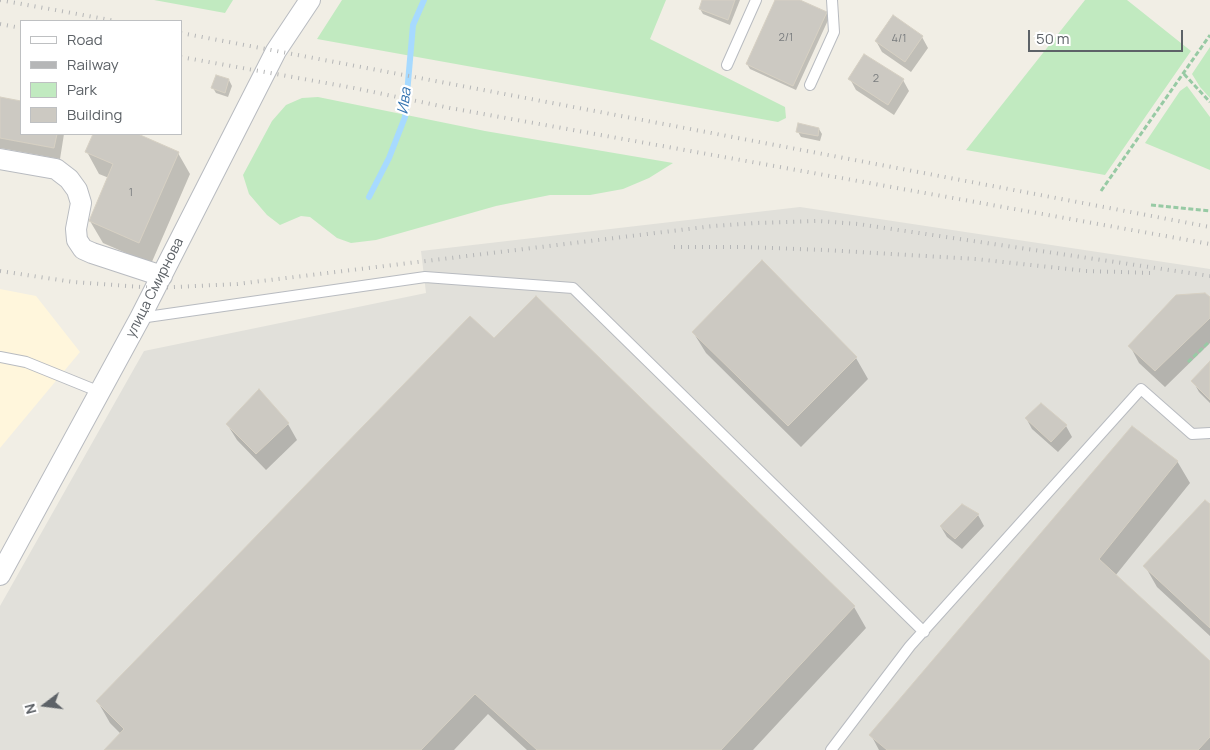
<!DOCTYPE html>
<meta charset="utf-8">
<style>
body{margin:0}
#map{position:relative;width:1210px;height:750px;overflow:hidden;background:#f1eee5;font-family:Manrope,sans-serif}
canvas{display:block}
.legend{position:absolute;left:20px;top:20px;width:162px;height:115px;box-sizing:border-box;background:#fff;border:1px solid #bec0c2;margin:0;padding:6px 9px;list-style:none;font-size:15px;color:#5d6267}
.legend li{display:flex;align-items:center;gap:10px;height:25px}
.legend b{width:25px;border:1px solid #bec0c2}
.north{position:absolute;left:20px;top:680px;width:50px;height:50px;-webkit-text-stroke:4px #fff;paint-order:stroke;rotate:255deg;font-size:14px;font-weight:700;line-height:20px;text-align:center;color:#5d6267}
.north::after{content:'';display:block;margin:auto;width:18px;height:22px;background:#5d6267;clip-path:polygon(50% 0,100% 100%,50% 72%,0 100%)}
.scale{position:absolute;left:1028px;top:30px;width:155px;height:22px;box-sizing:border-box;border:2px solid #5d6267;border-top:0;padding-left:6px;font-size:15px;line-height:18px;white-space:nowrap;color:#5d6267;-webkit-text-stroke:4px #fff;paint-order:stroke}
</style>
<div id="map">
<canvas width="1210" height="750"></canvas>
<ul class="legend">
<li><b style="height:6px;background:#fff"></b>Road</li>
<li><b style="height:6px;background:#b5b6b7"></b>Railway</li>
<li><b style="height:14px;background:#c1eac0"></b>Park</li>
<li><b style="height:14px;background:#ccc9c2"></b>Building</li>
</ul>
<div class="north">N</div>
<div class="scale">50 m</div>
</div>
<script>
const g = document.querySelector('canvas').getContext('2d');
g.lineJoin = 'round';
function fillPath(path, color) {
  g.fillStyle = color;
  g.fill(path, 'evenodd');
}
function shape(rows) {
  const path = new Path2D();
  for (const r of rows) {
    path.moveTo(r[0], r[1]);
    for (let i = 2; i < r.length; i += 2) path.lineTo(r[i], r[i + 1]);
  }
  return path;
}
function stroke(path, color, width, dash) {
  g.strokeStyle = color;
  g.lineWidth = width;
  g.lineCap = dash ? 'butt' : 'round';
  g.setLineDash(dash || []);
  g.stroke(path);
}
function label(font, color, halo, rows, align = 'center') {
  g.font = font + ' Manrope,sans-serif';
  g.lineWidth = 4.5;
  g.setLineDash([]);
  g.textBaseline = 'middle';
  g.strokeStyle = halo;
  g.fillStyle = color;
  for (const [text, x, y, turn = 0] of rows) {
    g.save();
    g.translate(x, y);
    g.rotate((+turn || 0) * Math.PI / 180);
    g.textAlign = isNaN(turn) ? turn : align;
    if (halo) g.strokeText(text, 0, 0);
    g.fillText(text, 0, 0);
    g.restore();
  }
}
fillPath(shape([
 [0,289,36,296,80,352,0,448]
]), '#fff6dc');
fillPath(shape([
 [800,207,1210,269,1210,750,0,750,0,606,144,351,426,293,421,251]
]), '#e1e0da');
fillPath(shape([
 [154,0,233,0,225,13],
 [342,0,666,0,650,39,785,107,786,118,778,122,317,39],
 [1085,0,1127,0,1191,51,1105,175,966,150],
 [1210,47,1210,98,1200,87,1192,74],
 [1187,86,1210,117,1210,170,1145,143,1180,91],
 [318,97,485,131,673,163,649,178,623,189,590,195,550,195,496,206,376,240,351,243,337,238,310,217,301,216,280,225,267,215,249,194,243,175,272,121,286,105,302,98]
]), '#c1eac0');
fillPath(shape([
 [704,0,740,0,730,25,703,14,700,9],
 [777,0,797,0,826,13,829,18,796,90,750,69,747,64],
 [922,37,928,48,911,72,882,52,876,41],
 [850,79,903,80,909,91,894,115,856,90],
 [229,80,232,86,228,97,216,93,213,88],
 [0,99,21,102,21,134,64,134,60,159,0,148],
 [819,129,822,134,820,141,801,137,798,132],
 [94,134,135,134,178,153,190,174,151,264,103,243,90,221,109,178,99,174,87,152],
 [1210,298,1210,343,1165,387,1139,363,1130,346],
 [693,332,856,358,868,379,801,447,706,353],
 [494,339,854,607,866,628,753,750,527,750,488,714,454,750,106,750,121,734,110,723,98,702],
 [1210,363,1210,403,1199,392,1193,381],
 [1026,418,1066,426,1072,437,1058,452,1032,429],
 [227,424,288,424,297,440,266,470,237,440],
 [1177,461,1190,483,1115,576,1210,663,1210,750,879,750,871,735],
 [1210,505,1210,636,1157,587,1145,566],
 [978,515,984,526,962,549,947,537,941,527]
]), '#0003');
stroke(shape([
 [369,197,389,158,405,117,413,25,424,0]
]), '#a7daff', 6);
const building = shape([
 [702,0,735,0,728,20,699,9,702,0],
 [775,0,800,0,827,12,793,86,746,64,775,0],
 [893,15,923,36,905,62,875,41,893,15],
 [864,54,904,79,888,105,848,79,864,54],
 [216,75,229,79,225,93,211,88,216,75],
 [0,97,21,101,21,134,57,134,54,148,0,138,0,97],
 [798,123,819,128,818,136,796,132,798,123],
 [93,134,138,134,179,152,139,243,89,221,113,164,85,152,93,134],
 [762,260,857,357,788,426,692,332,762,260],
 [1205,293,1210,297,1210,318,1155,371,1128,346,1176,295,1205,293],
 [536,296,855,606,721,750,537,750,475,694,421,750,104,750,124,729,96,701,470,316,494,338,536,296],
 [1210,361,1210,400,1191,381,1210,361],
 [259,389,289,423,256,454,226,424,259,389],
 [1041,403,1067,425,1051,442,1025,418,1041,403],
 [1132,426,1178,461,1099,559,1210,661,1210,737,1198,750,887,750,869,735,1132,426],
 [1205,500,1210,504,1210,628,1143,566,1205,500],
 [962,504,979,514,955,539,940,526,962,504]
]);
fillPath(building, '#ccc9c2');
stroke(building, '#d6d0c3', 1);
const lane = shape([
 [727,65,756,0],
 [810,85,834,32,832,0],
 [140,318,425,277,573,288,924,632],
 [0,357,26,362,100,392],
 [831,750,910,646,1141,389,1192,434,1210,433]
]);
const street = shape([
 [0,159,56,169,69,179,77,190,81,203,76,229,77,240,83,249,92,253,162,276],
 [0,575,140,318,276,51,310,0]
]);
stroke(lane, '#b8bbc0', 12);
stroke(street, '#b8bbc0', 22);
stroke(shape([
 [1184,74,1210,102],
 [1101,191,1210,35],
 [1151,205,1210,211],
 [1188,362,1210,341]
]), '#97caa4', 3, [5, 2.5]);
stroke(lane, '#fff', 10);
stroke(street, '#fff', 20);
stroke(shape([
 [0,0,116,21],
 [0,24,21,28],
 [181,33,1210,227],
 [181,57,354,88,450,108,1210,244],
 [674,247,742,247,825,250,976,259,1086,271,1153,273],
 [0,271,73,282,155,288,237,284,713,226,755,223,818,221,858,224,1210,276]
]), '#b5b6b7', 4, [1, 6]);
label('11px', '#797c7e', null, [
 ["2/1",786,38],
 ["4/1",899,39],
 ["2",876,79],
 ["1",131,193]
]);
label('14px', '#5d6267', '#fff', [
 ["улица Смирнова",155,288,-63]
]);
label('italic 15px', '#3675b2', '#fff', [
 ["Ива",405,101,-82]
]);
</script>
